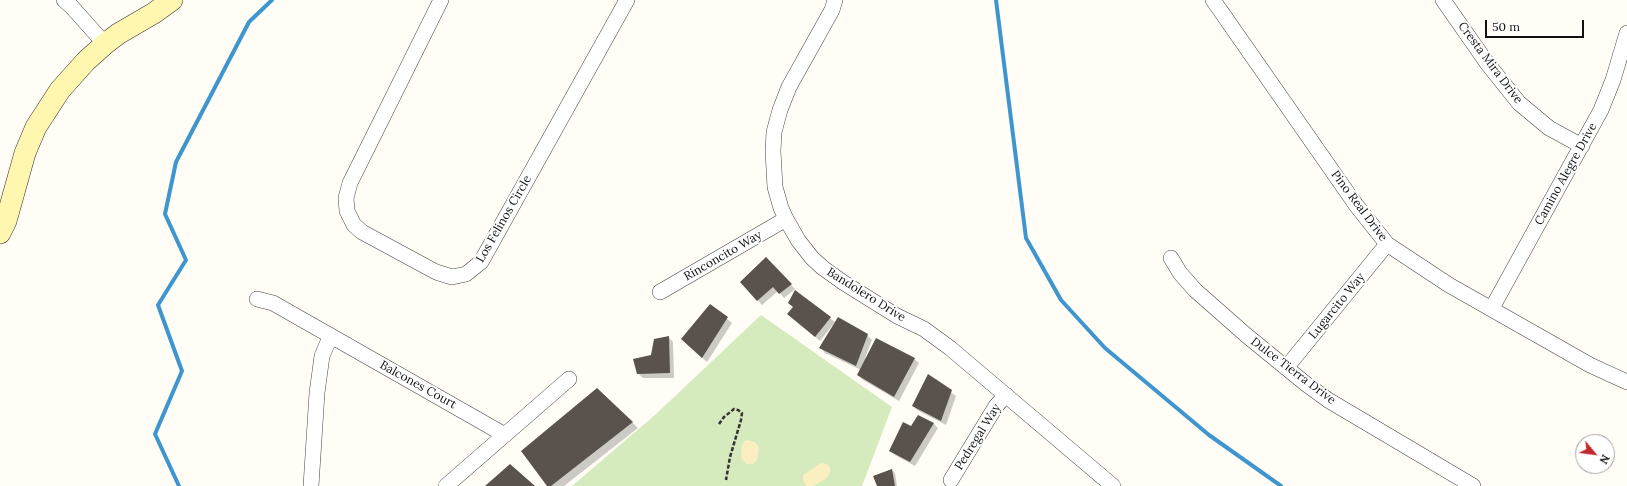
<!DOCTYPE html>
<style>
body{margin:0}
#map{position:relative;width:1627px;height:486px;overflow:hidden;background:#fffdf5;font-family:Lora,serif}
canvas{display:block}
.north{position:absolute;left:1575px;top:434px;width:40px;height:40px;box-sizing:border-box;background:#fff;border:1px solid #a0a0a0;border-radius:50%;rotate:119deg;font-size:11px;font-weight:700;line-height:16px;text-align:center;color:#111}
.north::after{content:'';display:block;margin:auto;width:14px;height:18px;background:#c4262e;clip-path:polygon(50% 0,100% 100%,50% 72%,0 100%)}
.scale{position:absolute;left:1485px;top:20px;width:99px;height:18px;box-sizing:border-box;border:2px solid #111;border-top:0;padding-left:5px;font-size:12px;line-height:14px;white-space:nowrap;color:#111;-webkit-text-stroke:3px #fff;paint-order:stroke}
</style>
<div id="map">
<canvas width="1627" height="486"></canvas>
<div class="north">N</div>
<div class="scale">50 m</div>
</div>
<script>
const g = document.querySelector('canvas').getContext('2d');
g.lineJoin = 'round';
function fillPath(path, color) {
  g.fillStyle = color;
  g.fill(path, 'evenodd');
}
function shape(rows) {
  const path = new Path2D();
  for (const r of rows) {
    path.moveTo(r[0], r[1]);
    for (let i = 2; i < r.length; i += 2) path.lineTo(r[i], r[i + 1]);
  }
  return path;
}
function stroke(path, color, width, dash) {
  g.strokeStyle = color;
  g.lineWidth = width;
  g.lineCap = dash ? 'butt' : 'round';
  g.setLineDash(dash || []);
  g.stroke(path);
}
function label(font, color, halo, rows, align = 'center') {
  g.font = font + ' Lora,serif';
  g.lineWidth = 4;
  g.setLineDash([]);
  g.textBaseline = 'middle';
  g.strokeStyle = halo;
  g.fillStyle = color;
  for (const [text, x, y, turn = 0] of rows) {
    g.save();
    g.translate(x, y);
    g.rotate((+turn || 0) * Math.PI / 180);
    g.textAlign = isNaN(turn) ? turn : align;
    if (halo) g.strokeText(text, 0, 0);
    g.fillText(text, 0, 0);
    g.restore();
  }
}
fillPath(shape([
 [761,315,892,407,862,486,572,486,655,415]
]), '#d5ebbd');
fillPath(shape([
 [747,440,755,442,759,447,757,460,753,464,746,464,741,458,742,446,744,441],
 [821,463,827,464,830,467,830,472,828,476,824,480,813,486,806,486,803,480,803,475]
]), '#fbeec1');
fillPath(shape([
 [766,259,795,289,784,298,778,291,762,305,741,282],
 [710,305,732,323,707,362,686,343],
 [793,318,830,318,835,322,820,341],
 [867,335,872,340,865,358,914,359,919,363,899,401,863,380,858,375,861,370,825,353,821,348],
 [668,337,673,342,674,378,643,378,638,373],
 [928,375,956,396,946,425,917,410,913,406],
 [632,422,638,428,564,486,548,486],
 [933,423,938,428,915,466,895,455,890,450,912,428],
 [892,470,895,473,897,486,878,486]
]), '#0003');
stroke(shape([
 [996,0,1026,238,1061,300,1105,348,1209,435,1281,486],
 [179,486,155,434,182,371,158,305,186,260,165,214,176,162,249,22,272,0]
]), '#3f96cf', 4);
fillPath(shape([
 [766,257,792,284,779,294,773,287,757,301,740,282],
 [795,290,831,317,815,337,787,314,793,307,788,303],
 [710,304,728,317,702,358,681,339],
 [838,317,868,334,856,366,819,348],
 [669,336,670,373,637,374,633,359,651,355,654,339],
 [876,338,915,358,894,397,857,375],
 [928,374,952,390,941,421,912,406],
 [597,388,633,422,551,486,547,486,521,451],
 [918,415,934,423,910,462,889,451,903,422,911,426],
 [510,464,535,486,485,486],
 [892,469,895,486,877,486,873,476]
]), '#5a524d');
const street = shape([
 [64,0,71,6,105,44],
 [441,0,350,183,346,198,347,211,354,225,362,232,436,272,452,277,466,274,481,262,627,0],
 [835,0,832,10,789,87,780,110,774,132,773,151,775,187,781,208,786,219,798,240,812,258,823,268,844,283,897,316,924,329,950,348,1113,486],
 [1213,0,1356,205,1387,244,1449,285,1590,365,1627,382],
 [1443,0,1487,63,1519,103,1549,128,1582,146],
 [1171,258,1180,273,1195,290,1246,335,1306,384,1328,400,1382,432,1473,486],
 [660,292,786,219],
 [257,299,273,303,505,435],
 [1492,308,1601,110,1613,80,1627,33],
 [1286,368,1387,244],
 [951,480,996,406,1006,395],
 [311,486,317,393,322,356,330,337],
 [446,486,569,379]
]);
const secondary = shape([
 [0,233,6,221,25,153,36,127,60,90,86,61,105,44,118,34,154,13,172,0]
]);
stroke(street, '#444', 16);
stroke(secondary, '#333', 22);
stroke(shape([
 [719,424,724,417,734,409,738,410,742,413,741,420,730,457,726,480]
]), '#333', 2.5, [4, 2]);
stroke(street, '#fff', 15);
stroke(secondary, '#fff6b0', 21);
label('12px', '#111', '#fff', [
 ["Cresta Mira Drive",1490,63,53],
 ["Camino Alegre Drive",1566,174,-61],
 ["Pino Real Drive",1359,206,53],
 ["Los Felinos Circle",504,219,-60],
 ["Rinconcito Way",723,256,-30],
 ["Bandolero Drive",866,295,32],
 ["Lugarcito Way",1337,306,-51],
 ["Dulce Tierra Drive",1293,371,37],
 ["Balcones Court",418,385,29],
 ["Pedregal Way",978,437,-58]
]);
</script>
